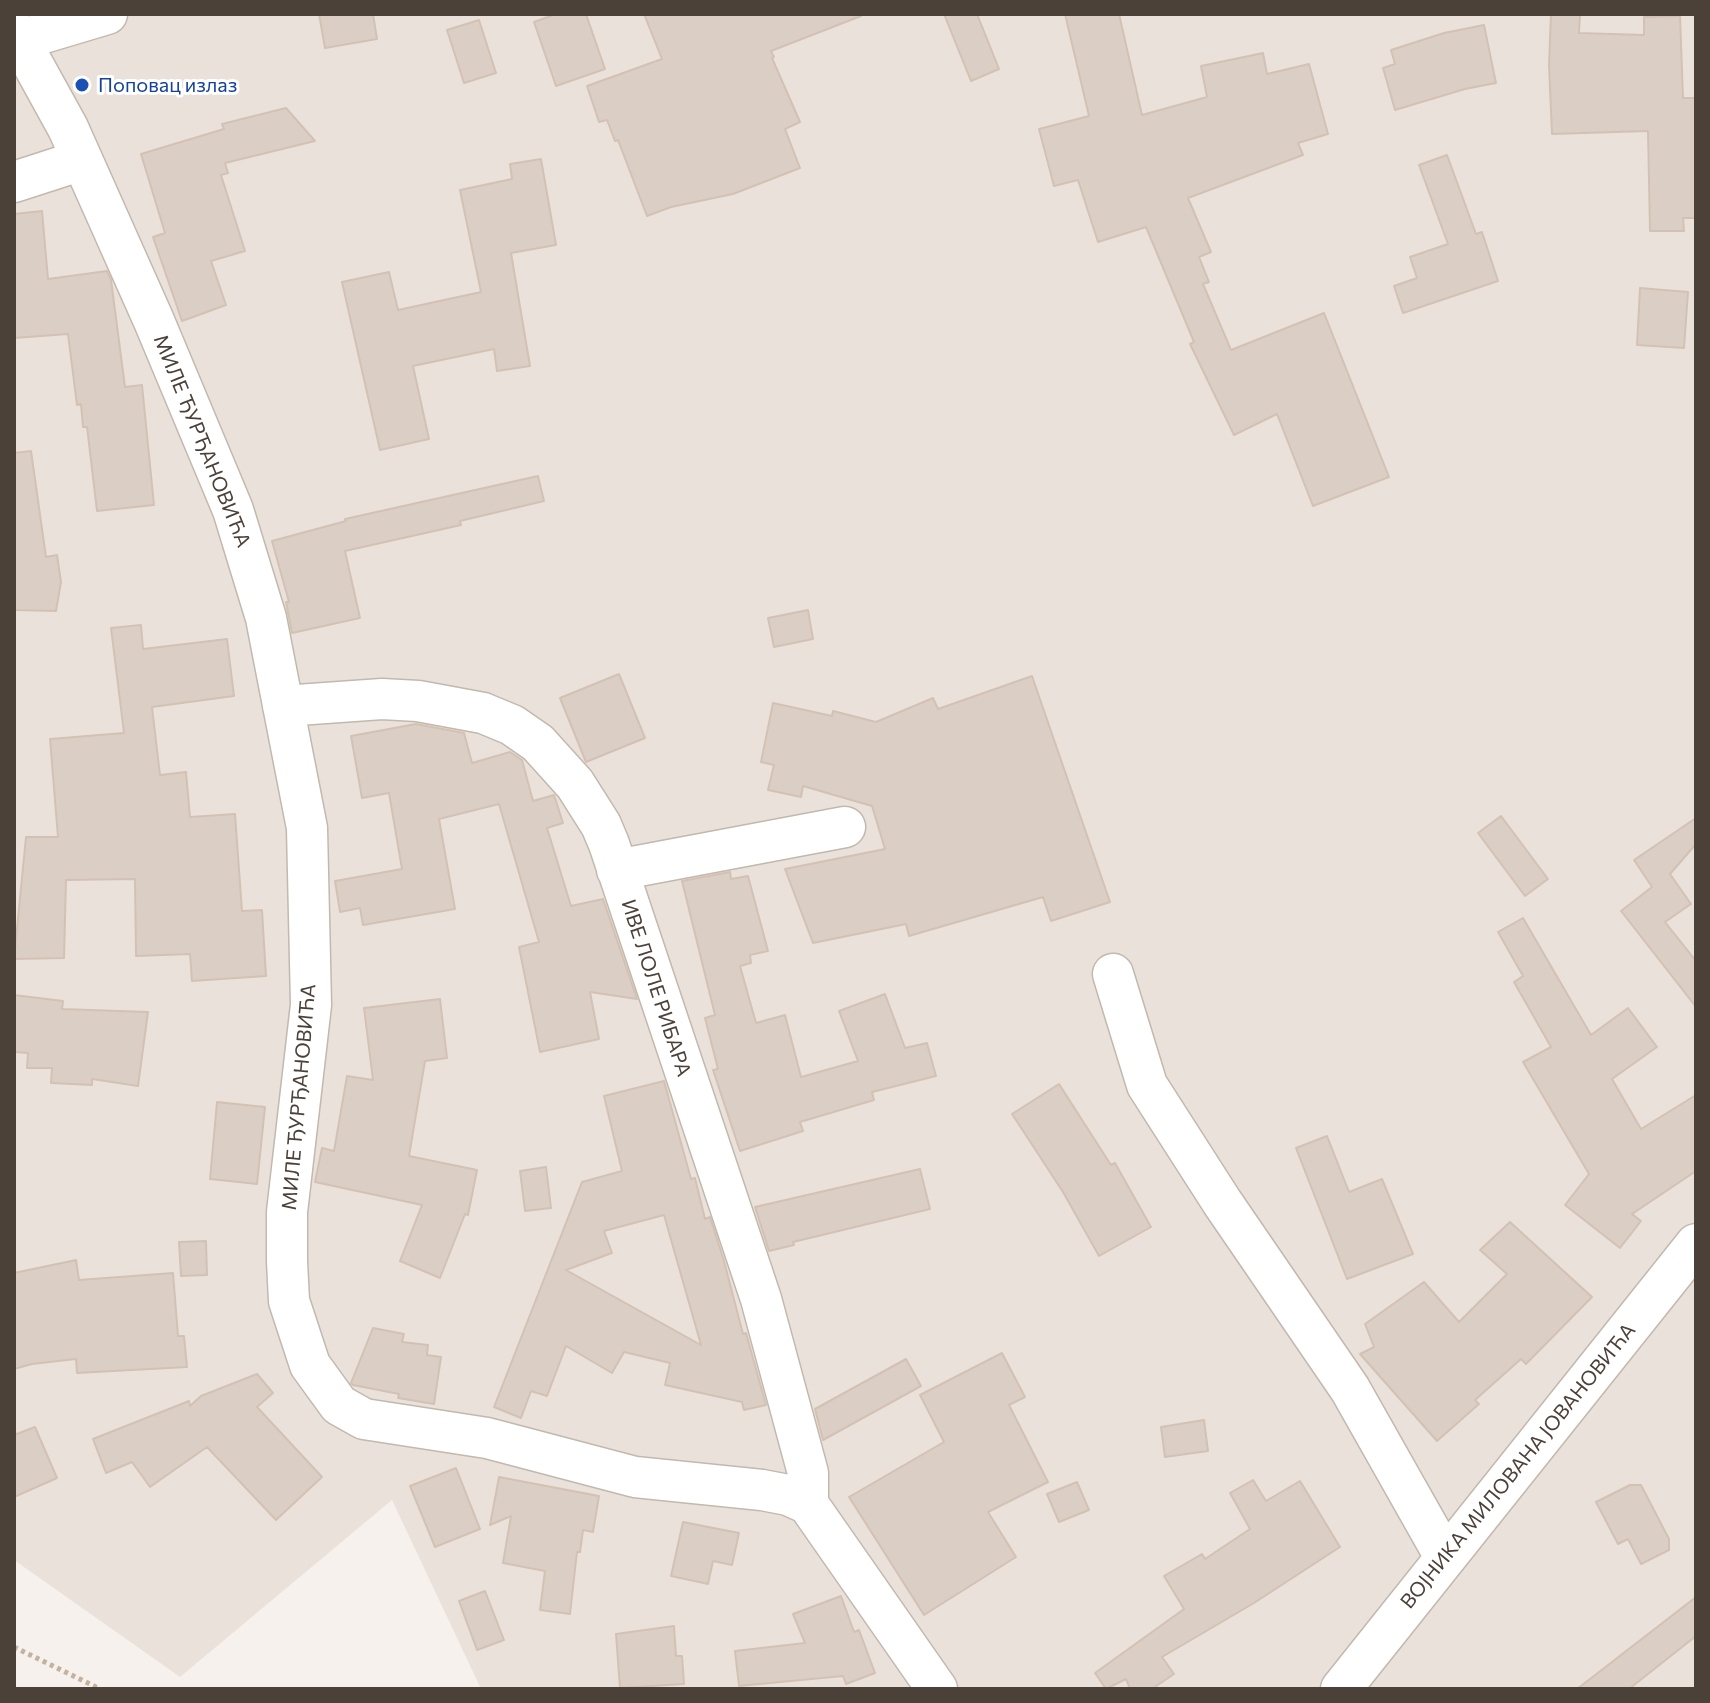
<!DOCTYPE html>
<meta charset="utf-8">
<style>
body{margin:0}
#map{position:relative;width:1710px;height:1703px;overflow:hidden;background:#f6f1ec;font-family:Commissioner,sans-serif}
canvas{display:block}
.frame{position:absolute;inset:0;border:16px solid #4b4139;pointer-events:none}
</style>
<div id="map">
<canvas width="1710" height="1703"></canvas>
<div class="frame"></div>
</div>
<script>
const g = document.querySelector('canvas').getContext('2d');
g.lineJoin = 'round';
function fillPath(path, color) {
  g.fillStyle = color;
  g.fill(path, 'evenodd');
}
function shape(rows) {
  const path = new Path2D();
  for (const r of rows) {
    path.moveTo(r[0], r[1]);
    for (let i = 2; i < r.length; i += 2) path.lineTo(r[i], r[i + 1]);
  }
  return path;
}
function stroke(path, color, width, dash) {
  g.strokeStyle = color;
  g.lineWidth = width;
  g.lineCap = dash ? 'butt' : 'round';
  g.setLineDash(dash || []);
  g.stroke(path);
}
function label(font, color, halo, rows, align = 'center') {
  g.font = font + ' Commissioner,sans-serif';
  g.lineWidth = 6;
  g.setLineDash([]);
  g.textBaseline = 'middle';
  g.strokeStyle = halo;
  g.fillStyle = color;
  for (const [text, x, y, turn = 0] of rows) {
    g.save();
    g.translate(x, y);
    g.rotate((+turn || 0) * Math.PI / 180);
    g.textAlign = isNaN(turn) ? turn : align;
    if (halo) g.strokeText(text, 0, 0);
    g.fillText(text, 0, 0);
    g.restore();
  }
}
fillPath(shape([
 [14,14,1696,14,1696,1689,481,1689,392,1500,180,1677,14,1560]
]), '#eae2da');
const building = shape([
 [319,14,373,14,377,39,325,48,319,14],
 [556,14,586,14,605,69,556,86,534,22,556,14],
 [644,14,860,14,861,16,771,51,774,57,772,58,800,122,785,129,800,168,733,194,671,207,647,216,618,140,615,141,607,120,599,122,587,86,662,59,644,14],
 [944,14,977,14,999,69,971,81,944,14],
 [1065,14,1119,14,1142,115,1207,97,1201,66,1263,53,1267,74,1309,64,1328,134,1298,143,1303,155,1188,198,1211,252,1199,257,1209,282,1203,284,1231,350,1324,313,1389,477,1313,506,1277,414,1234,435,1190,344,1194,342,1146,227,1098,242,1078,180,1054,186,1039,129,1089,116,1065,14],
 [1551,14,1580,14,1579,33,1644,35,1644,17,1680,16,1683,98,1696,98,1696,218,1683,218,1684,231,1650,231,1648,131,1552,134,1549,65,1551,14],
 [479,20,496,73,464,83,447,30,479,20],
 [1484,25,1496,83,1465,89,1395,110,1383,68,1395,64,1391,50,1444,33,1484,25],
 [286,108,315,141,225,163,228,173,221,175,245,251,211,261,226,305,182,321,153,237,165,233,141,154,224,129,222,124,286,108],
 [1447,155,1476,234,1482,232,1498,281,1403,313,1394,286,1417,278,1410,257,1448,244,1419,165,1447,155],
 [541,159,556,245,511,253,530,366,497,371,494,349,413,366,429,439,380,450,342,282,389,272,398,310,481,292,460,190,512,179,510,164,541,159],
 [42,211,48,279,107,271,111,280,125,387,142,385,154,505,97,511,87,427,83,427,81,404,77,405,68,334,14,338,14,214,42,211],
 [1640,288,1688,292,1684,348,1637,345,1640,288],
 [31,451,46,557,57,555,61,582,56,611,14,610,14,453,31,451],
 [538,476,544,501,460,521,461,525,345,551,360,618,292,633,286,602,289,602,272,541,346,521,345,519,538,476],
 [808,610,813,639,774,647,768,618,808,610],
 [141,625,143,649,227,639,234,696,152,707,160,775,186,772,190,817,235,814,242,911,262,910,266,976,192,981,190,954,136,956,135,879,66,880,64,958,14,959,26,837,58,837,50,739,124,733,111,628,141,625],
 [619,674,645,738,586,762,560,698,619,674],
 [1032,676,1110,902,1051,921,1043,897,909,936,906,924,813,943,785,869,885,849,872,806,803,786,801,797,768,790,774,765,761,762,773,703,832,716,833,711,876,722,933,698,938,709,1032,676],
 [416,724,464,733,472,763,510,752,522,760,533,801,554,795,563,823,547,828,571,906,603,899,637,999,590,992,599,1039,540,1052,519,947,539,942,499,804,439,819,455,909,363,925,360,908,340,912,335,881,402,869,389,793,362,798,351,736,416,724],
 [1501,816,1548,879,1525,896,1478,833,1501,816],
 [1696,818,1696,844,1670,874,1691,904,1665,922,1696,961,1696,1007,1621,911,1652,887,1634,860,1696,818],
 [730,872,731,879,748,876,768,951,750,955,751,963,740,966,756,1023,785,1015,801,1077,858,1061,839,1011,885,994,905,1048,927,1043,936,1076,872,1092,874,1100,800,1122,803,1131,740,1151,713,1070,718,1069,705,1018,715,1015,682,881,730,872],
 [1523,918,1591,1035,1628,1008,1657,1047,1612,1079,1641,1129,1696,1095,1696,1171,1632,1214,1641,1221,1620,1248,1565,1205,1589,1174,1523,1062,1551,1047,1514,982,1523,976,1498,932,1523,918],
 [14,995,63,1001,62,1009,148,1012,138,1086,92,1079,92,1085,51,1083,52,1068,27,1068,28,1053,14,1052,14,995],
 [440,999,447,1058,425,1061,409,1156,477,1170,468,1215,465,1214,440,1278,400,1261,422,1205,315,1182,322,1148,334,1151,347,1076,373,1080,364,1008,440,999],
 [664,1081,691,1179,695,1178,705,1219,710,1217,724,1261,743,1334,746,1333,766,1405,744,1410,742,1402,665,1385,670,1363,624,1352,612,1373,566,1346,547,1396,531,1391,521,1418,494,1407,582,1182,622,1171,604,1096,664,1081],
 [664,1215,701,1345,566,1270,612,1253,604,1231,664,1215],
 [1059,1084,1111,1165,1115,1163,1151,1227,1099,1256,1063,1192,1012,1114,1059,1084],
 [217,1102,265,1107,257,1184,210,1179,217,1102],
 [1327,1136,1349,1192,1382,1179,1413,1254,1347,1279,1296,1148,1327,1136],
 [546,1167,551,1208,525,1211,520,1171,546,1167],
 [920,1169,930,1209,793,1242,794,1245,769,1251,755,1207,920,1169],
 [1510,1222,1592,1297,1526,1364,1521,1359,1475,1400,1479,1404,1437,1441,1360,1354,1374,1347,1365,1324,1424,1282,1459,1322,1507,1274,1480,1250,1510,1222],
 [206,1241,207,1275,181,1276,179,1242,206,1241],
 [76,1260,79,1280,173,1273,178,1336,184,1336,187,1367,77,1373,76,1359,32,1364,14,1369,14,1273,76,1260],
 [373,1328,404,1334,402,1342,428,1345,427,1355,441,1357,434,1404,398,1398,399,1394,353,1385,351,1383,373,1328],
 [1002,1353,1025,1397,1009,1405,1048,1482,988,1512,1016,1557,924,1615,849,1497,944,1442,920,1395,1002,1353],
 [906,1359,921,1386,823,1440,815,1409,906,1359],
 [257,1374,273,1393,257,1407,322,1477,276,1520,207,1447,150,1487,132,1462,106,1473,93,1439,189,1401,190,1406,201,1396,257,1374],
 [1204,1420,1208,1451,1165,1457,1161,1427,1204,1420],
 [35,1427,57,1478,14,1497,14,1435,35,1427],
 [456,1468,480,1529,435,1547,410,1486,456,1468],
 [499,1477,599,1496,593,1532,583,1530,580,1552,577,1552,570,1614,540,1610,545,1571,503,1563,511,1516,490,1525,499,1477],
 [1253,1480,1266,1501,1300,1481,1340,1547,1254,1603,1162,1657,1174,1674,1152,1689,1130,1689,1126,1679,1106,1689,1095,1673,1184,1609,1164,1576,1202,1554,1205,1559,1250,1529,1230,1493,1253,1480],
 [1077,1482,1089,1510,1059,1522,1047,1494,1077,1482],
 [1630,1485,1641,1485,1669,1539,1669,1550,1641,1564,1628,1539,1618,1544,1596,1502,1630,1485],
 [683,1522,739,1533,732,1565,713,1561,708,1584,671,1576,683,1522],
 [485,1591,504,1640,477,1650,459,1601,485,1591],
 [841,1596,854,1632,859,1630,875,1673,846,1684,843,1676,739,1686,735,1651,805,1643,793,1614,841,1596],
 [1696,1597,1696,1636,1629,1689,1577,1689,1696,1597],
 [674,1626,676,1656,682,1656,684,1684,620,1688,616,1634,674,1626]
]);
fillPath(building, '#dbcec4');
stroke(building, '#d3c2b3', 2);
const minor = shape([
 [14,30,68,128,154,321,233,510,266,618,307,828,311,1005,287,1212,287,1261,289,1301,310,1365,339,1405,364,1419,487,1438,635,1477,762,1490,788,1495,808,1504,937,1689],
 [20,40,107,14],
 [14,182,82,160],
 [283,706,382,699,418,701,483,713,512,725,538,743,575,784,601,825,609,844,761,1299,808,1473,808,1504],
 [617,870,845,827],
 [1113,974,1147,1085,1222,1202,1350,1389,1445,1557],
 [1341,1689,1696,1244]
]);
stroke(minor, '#c2b8ae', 43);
stroke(shape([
 [14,1647,100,1689]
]), '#c4b19e', 5, [4, 4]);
stroke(minor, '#fff', 40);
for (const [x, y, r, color] of [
 [82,85,8,"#1a4fb4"]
]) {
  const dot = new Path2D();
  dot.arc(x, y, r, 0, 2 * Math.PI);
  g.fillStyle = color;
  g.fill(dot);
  stroke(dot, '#fff', 3);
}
label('20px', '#164399', '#fff', [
 ["Поповац излаз",98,85]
], 'left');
label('20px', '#4b4139', '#fff', [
 ["МИЛЕ ЂУРЂАНОВИЋА",202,441,68],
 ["ИВЕ ЛОЛЕ РИБАРА",656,988,72],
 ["МИЛЕ ЂУРЂАНОВИЋА",299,1097,-85],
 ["ВОЈНИКА МИЛОВАНА ЈОВАНОВИЋА",1518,1466,-51]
]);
</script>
